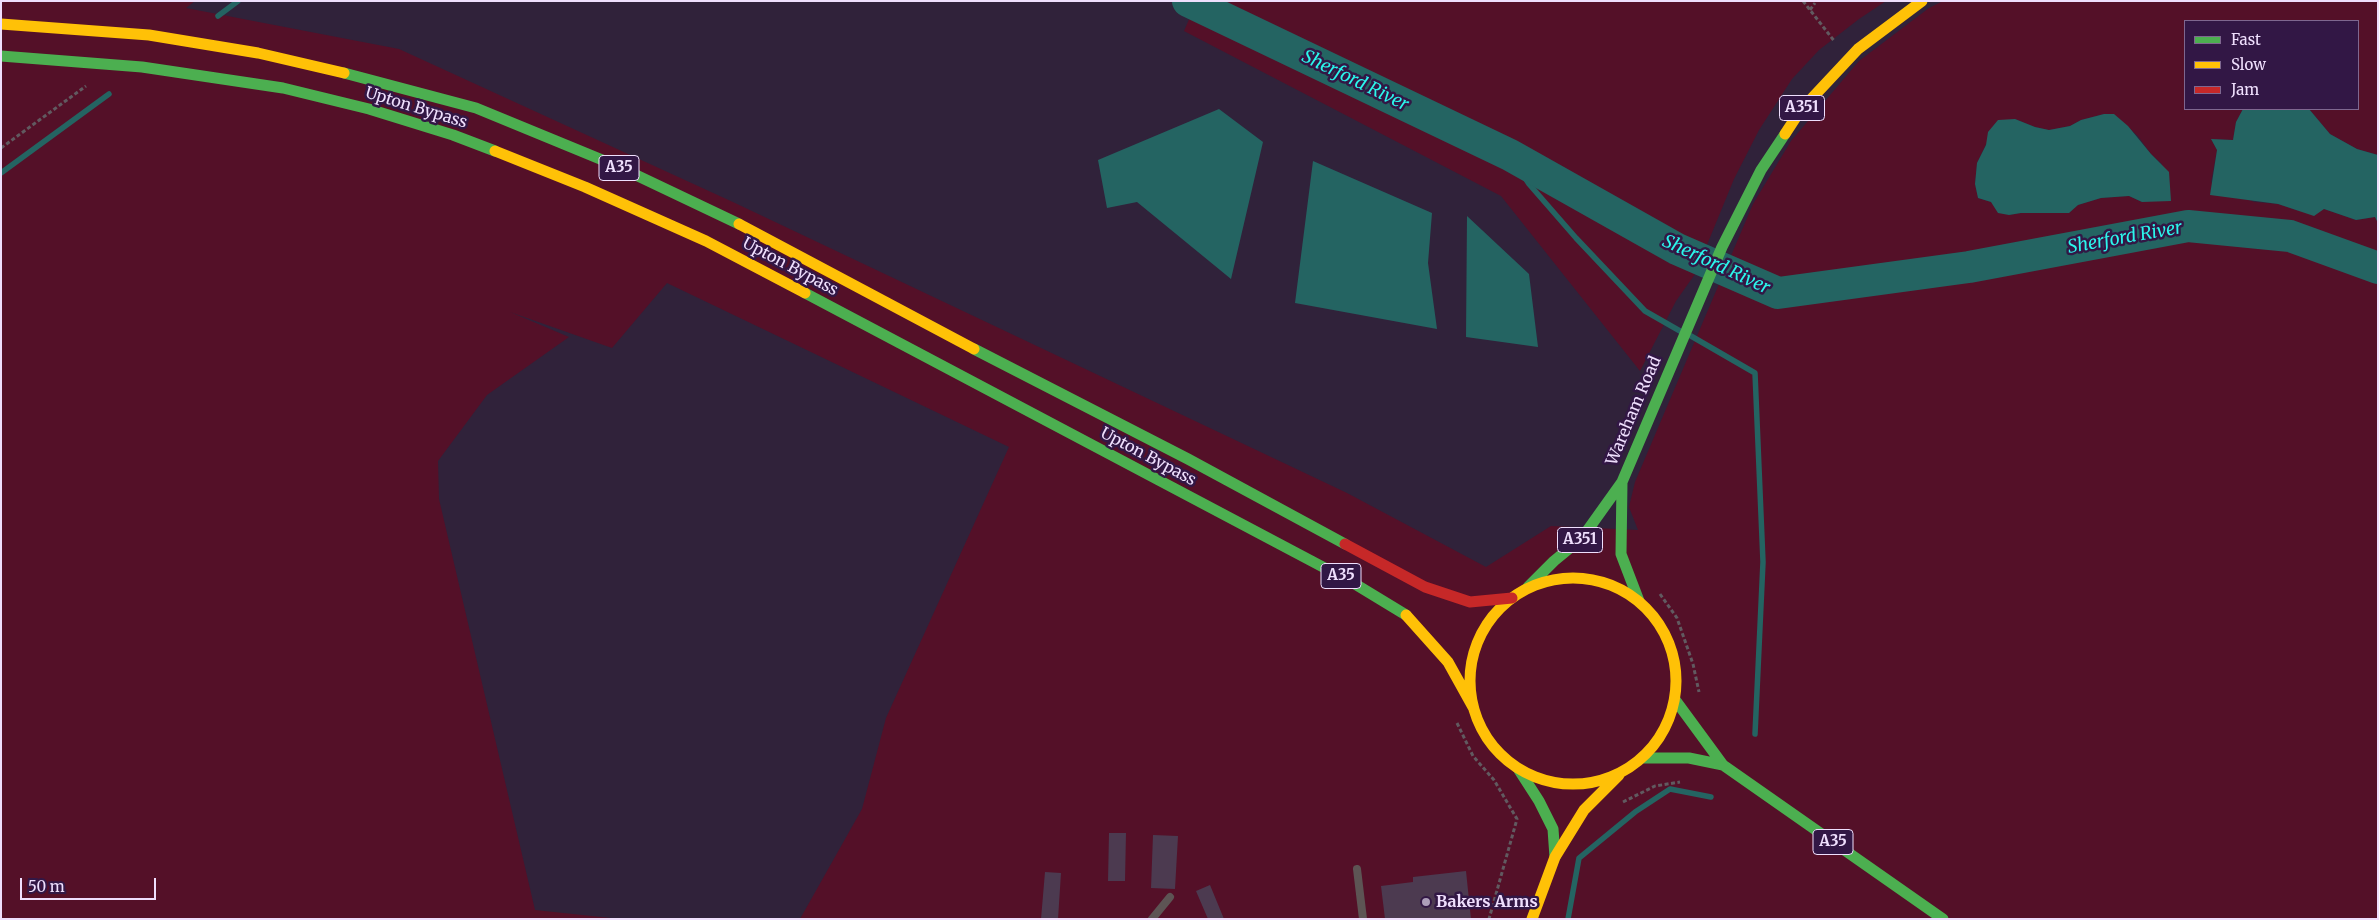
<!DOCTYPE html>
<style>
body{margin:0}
#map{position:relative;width:2379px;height:920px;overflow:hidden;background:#30223a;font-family:Merriweather,serif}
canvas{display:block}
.frame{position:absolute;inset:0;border:2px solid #efdffd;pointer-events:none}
.legend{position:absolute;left:2184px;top:20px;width:175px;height:90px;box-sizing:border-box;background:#321745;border:1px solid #7e678f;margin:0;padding:6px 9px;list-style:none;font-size:15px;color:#efdffd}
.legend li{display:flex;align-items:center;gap:10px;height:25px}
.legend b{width:25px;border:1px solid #7e678f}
.scale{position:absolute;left:20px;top:878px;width:136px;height:22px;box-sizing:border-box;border:2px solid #efdffd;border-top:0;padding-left:6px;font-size:15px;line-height:18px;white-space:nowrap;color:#efdffd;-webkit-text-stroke:4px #321745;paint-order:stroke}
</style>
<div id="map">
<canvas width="2379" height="920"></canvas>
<div class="frame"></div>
<ul class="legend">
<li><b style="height:6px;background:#4caf50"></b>Fast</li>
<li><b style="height:6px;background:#ffc107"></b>Slow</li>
<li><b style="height:6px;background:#c62828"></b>Jam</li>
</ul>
<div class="scale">50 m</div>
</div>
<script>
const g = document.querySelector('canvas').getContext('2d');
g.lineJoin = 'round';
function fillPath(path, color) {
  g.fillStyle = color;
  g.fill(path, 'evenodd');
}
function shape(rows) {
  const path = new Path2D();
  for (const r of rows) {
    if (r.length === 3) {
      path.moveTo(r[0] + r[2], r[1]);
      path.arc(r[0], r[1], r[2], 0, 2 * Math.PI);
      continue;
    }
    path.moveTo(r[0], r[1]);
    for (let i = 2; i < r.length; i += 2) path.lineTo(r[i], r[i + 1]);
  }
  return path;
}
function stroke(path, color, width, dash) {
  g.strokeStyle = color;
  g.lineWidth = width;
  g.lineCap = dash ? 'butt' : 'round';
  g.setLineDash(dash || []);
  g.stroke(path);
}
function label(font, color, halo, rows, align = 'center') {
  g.font = font + ' Merriweather,serif';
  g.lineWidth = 5;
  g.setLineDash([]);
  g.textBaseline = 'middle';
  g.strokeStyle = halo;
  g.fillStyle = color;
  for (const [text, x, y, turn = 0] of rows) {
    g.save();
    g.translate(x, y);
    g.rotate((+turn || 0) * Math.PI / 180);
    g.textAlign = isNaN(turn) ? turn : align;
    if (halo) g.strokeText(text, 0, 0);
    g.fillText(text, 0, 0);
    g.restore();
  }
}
fillPath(shape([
 [1,1,195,1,186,8,399,49,735,203,1347,493,1486,567,1551,526,1638,530,1629,507,1635,482,1753,204,1791,141,1859,61,1929,8,1943,1,2378,1,2378,155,2357,149,2330,134,2309,109,2358,109,2358,21,2185,21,2185,109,2243,109,2236,122,2233,140,2211,139,2217,150,2211,182,2254,202,2278,204,2299,211,2324,209,2356,220,2375,217,2378,223,2378,919,800,919,862,809,886,718,1009,447,667,283,612,348,510,312,569,337,487,395,438,461,439,499,535,910,620,919,1,919],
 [2104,114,2114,115,2138,136,2151,154,2162,164,2142,202,2129,196,2101,198,2078,205,2069,213,2021,213,2009,215,1991,202,1978,198,1975,184,1977,163,1986,144,2015,119,2035,127,2049,130,2070,126,2081,120],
 [1197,1,1886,1,1859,19,1819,50,1792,79,1759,130,1734,179,1695,274,1676,301,1640,371,1501,196,1184,31]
]), '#541028');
fillPath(shape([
 [1219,109,1263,142,1231,279,1137,202,1107,208,1098,160],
 [2243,109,2309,109,2330,134,2357,149,2378,155,2378,223,2375,217,2356,220,2324,209,2314,216,2278,204,2210,195,2217,150,2211,139,2233,140,2236,122],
 [2104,114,2114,114,2128,126,2151,154,2169,172,2171,201,2142,202,2129,196,2101,198,2078,205,2069,213,2021,213,2009,215,1998,213,1991,202,1978,198,1975,184,1977,163,1986,145,1988,132,1998,120,2015,119,2035,127,2049,130,2070,126,2081,120],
 [1313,161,1432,213,1428,263,1437,329,1295,303],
 [1467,216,1529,274,1538,347,1466,337]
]), '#246462');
stroke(shape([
 [218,16,238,1],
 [1510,155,1529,184,1576,238,1645,311,1680,331],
 [1,173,109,94],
 [1691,336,1755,373,1763,562,1755,734],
 [1568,919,1579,858,1635,812,1670,789,1711,797]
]), '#246462', 5.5);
stroke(shape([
 [1188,1,1510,155,1677,249,1778,293,1969,267,2188,226,2290,236,2378,268]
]), '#246462', 32);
fillPath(shape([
 [1109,833,1126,833,1125,881,1108,881],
 [1153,835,1178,836,1175,889,1151,888],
 [1466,871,1471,919,1385,919,1381,886,1413,882,1413,877],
 [1045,872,1061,873,1058,919,1041,919],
 [1210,885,1224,919,1208,919,1196,891]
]), '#4c3a50');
stroke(shape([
 [1803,1,1835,42],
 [1810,10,1815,3],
 [1,148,86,86],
 [1660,594,1677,618,1693,664,1699,692],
 [1457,723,1473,756,1494,780,1517,819,1489,919],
 [1623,802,1655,786,1680,782]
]), '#615a60', 3, [4, 2.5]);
stroke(shape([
 [1357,869,1363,919],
 [1152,919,1170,897]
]), '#5d5454', 8);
stroke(shape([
 [1,56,142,67,283,88,369,109,453,135,495,151],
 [344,73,476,108,617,166,739,224],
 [805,293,1355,584,1406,615],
 [974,349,1188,459,1345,544],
 [1622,482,1621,554,1639,601],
 [1528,587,1554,561,1582,538,1622,482,1722,247,1761,170,1785,134],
 [1676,701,1723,765,1943,919],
 [1644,758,1689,758,1723,765],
 [1519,770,1539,801,1553,829,1555,857]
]), '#4caf50', 11);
stroke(shape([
 [1,24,149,35,258,53,344,73],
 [1785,134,1800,111,1858,49,1922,1],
 [495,151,585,187,706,241,805,293],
 [739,224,974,349],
 [1573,681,103],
 [1406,615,1448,662,1473,707],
 [1532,919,1555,857,1584,810,1619,775]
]), '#ffc107', 11);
stroke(shape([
 [1345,544,1425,587,1470,602,1512,598]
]), '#c62828', 11);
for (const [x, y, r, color] of [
 [1426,902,5,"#ac9db9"]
]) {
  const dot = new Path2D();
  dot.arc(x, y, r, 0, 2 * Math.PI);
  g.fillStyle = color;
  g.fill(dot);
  stroke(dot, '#321745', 2);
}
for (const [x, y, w] of [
 [1802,108,45],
 [619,168,40],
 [1580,540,45],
 [1341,576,40],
 [1833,842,40]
]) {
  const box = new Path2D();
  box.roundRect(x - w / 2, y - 12.5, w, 25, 4);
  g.fillStyle = '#321745';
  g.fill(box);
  stroke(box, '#efdffd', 1);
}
label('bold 15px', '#efdffd', null, [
 ["A351",1802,108],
 ["A35",619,168],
 ["A351",1580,540],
 ["A35",1341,576],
 ["A35",1833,842]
]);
label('16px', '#efdffd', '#321745', [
 ["Upton Bypass",416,108,17],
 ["Upton Bypass",790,267,28],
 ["Wareham Road",1634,411,-67],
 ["Upton Bypass",1148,457,28]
]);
label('bold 16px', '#efdffd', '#321745', [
 ["Bakers Arms",1436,902]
], 'left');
label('italic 18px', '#2bf6eb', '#321745', [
 ["Sherford River",1355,81,26],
 ["Sherford River",2125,238,-10],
 ["Sherford River",1716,265,25]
]);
</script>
